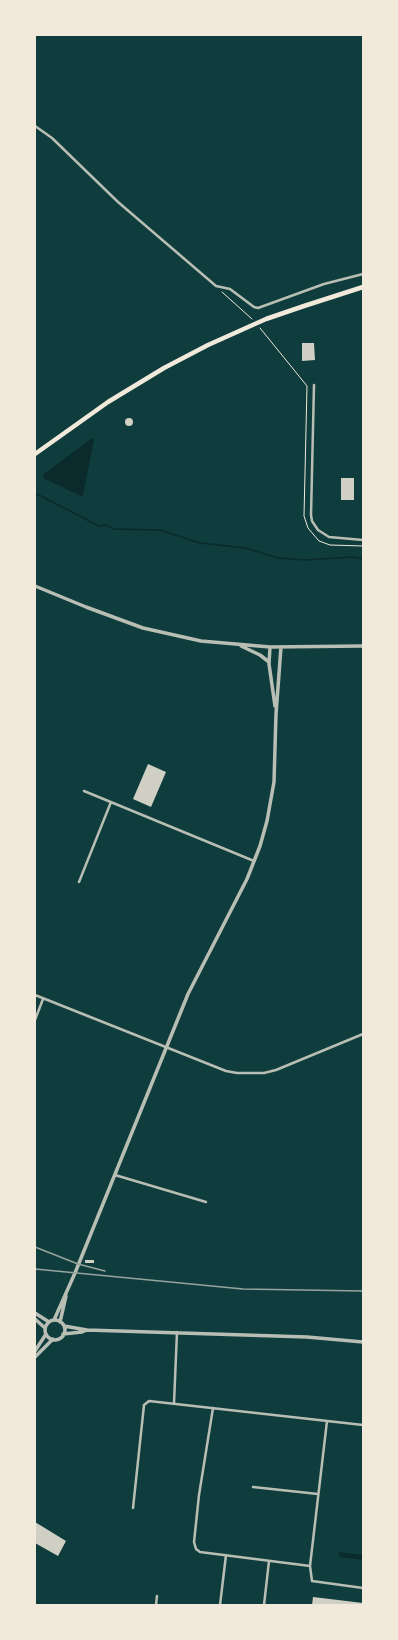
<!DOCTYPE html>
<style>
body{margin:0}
#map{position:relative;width:398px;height:1640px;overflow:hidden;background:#0f3d3e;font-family:Arial,sans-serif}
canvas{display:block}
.frame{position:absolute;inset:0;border:36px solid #f1e9da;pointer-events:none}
</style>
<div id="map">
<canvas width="398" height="1640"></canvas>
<div class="frame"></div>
</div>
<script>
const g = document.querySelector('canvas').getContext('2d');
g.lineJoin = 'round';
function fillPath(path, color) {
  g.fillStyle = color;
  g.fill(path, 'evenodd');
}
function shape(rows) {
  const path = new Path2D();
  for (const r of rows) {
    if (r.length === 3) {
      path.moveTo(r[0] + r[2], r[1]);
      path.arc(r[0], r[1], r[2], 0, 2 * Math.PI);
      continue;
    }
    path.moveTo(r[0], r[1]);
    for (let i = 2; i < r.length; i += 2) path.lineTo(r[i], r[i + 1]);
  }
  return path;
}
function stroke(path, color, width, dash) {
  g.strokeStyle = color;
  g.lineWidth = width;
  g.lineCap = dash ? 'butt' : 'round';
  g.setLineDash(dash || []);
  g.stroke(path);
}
fillPath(shape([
 [92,438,94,440,83,495,81,496,43,478,44,474],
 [339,1552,363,1555,363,1560,339,1557]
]), '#0a2a2b');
stroke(shape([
 [35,493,99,526,107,525,113,529,160,530,200,543,246,548,278,558,305,560,352,557,363,559]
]), '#0a2a2b', 1.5);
fillPath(shape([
 [302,343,314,343,315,360,302,361],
 [129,422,4],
 [341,478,354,478,354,500,341,500],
 [148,764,166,772,151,807,133,799],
 [85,1260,94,1260,94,1263,85,1263],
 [35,1522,66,1541,58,1556,35,1543],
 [313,1597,363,1603,363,1605,312,1605]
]), '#cfcfc3');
stroke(shape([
 [222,292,252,319],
 [260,328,307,386,304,516,308,528,319,541,330,545,363,546]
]), '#f1e9da', 1);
stroke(shape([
 [35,126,52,138,118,202,216,286,230,289,254,307,258,308,324,284,363,274],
 [314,385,311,515,312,521,318,530,329,537,363,540],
 [84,791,254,861],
 [79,882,111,802],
 [35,995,226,1071,237,1073,264,1073,276,1070,363,1034],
 [35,1020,43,999],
 [115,1175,206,1202],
 [174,1403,177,1332],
 [213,1408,199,1495,194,1542,196,1549,200,1552,310,1566,312,1581,363,1588],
 [253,1487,318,1494],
 [133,1508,144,1405,149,1401,363,1425],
 [310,1566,327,1421],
 [156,1605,157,1596],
 [220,1605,226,1555],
 [264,1605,269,1561]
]), '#b8beb3', 2.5);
stroke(shape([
 [35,586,86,607,143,628,201,641,270,647,363,646],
 [241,646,260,655,269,662],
 [270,647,269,664,275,706],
 [35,1313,49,1322],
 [35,1319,45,1328],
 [54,1320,75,1273,188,994,247,879,260,846,267,821,274,782,276,714,281,647],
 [55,1330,10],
 [60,1322,66,1296],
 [64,1326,87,1330,307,1337,363,1342],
 [63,1334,82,1332,87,1330],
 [35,1351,46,1334],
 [35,1357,53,1339]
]), '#b8beb3', 3.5);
stroke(shape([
 [35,454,108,402,164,368,208,345,266,319,304,306,363,287]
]), '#f1e9da', 4.5);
stroke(shape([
 [35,1247,78,1264,105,1271],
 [35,1269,243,1289,363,1291]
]), '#97a49c', 1.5);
</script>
